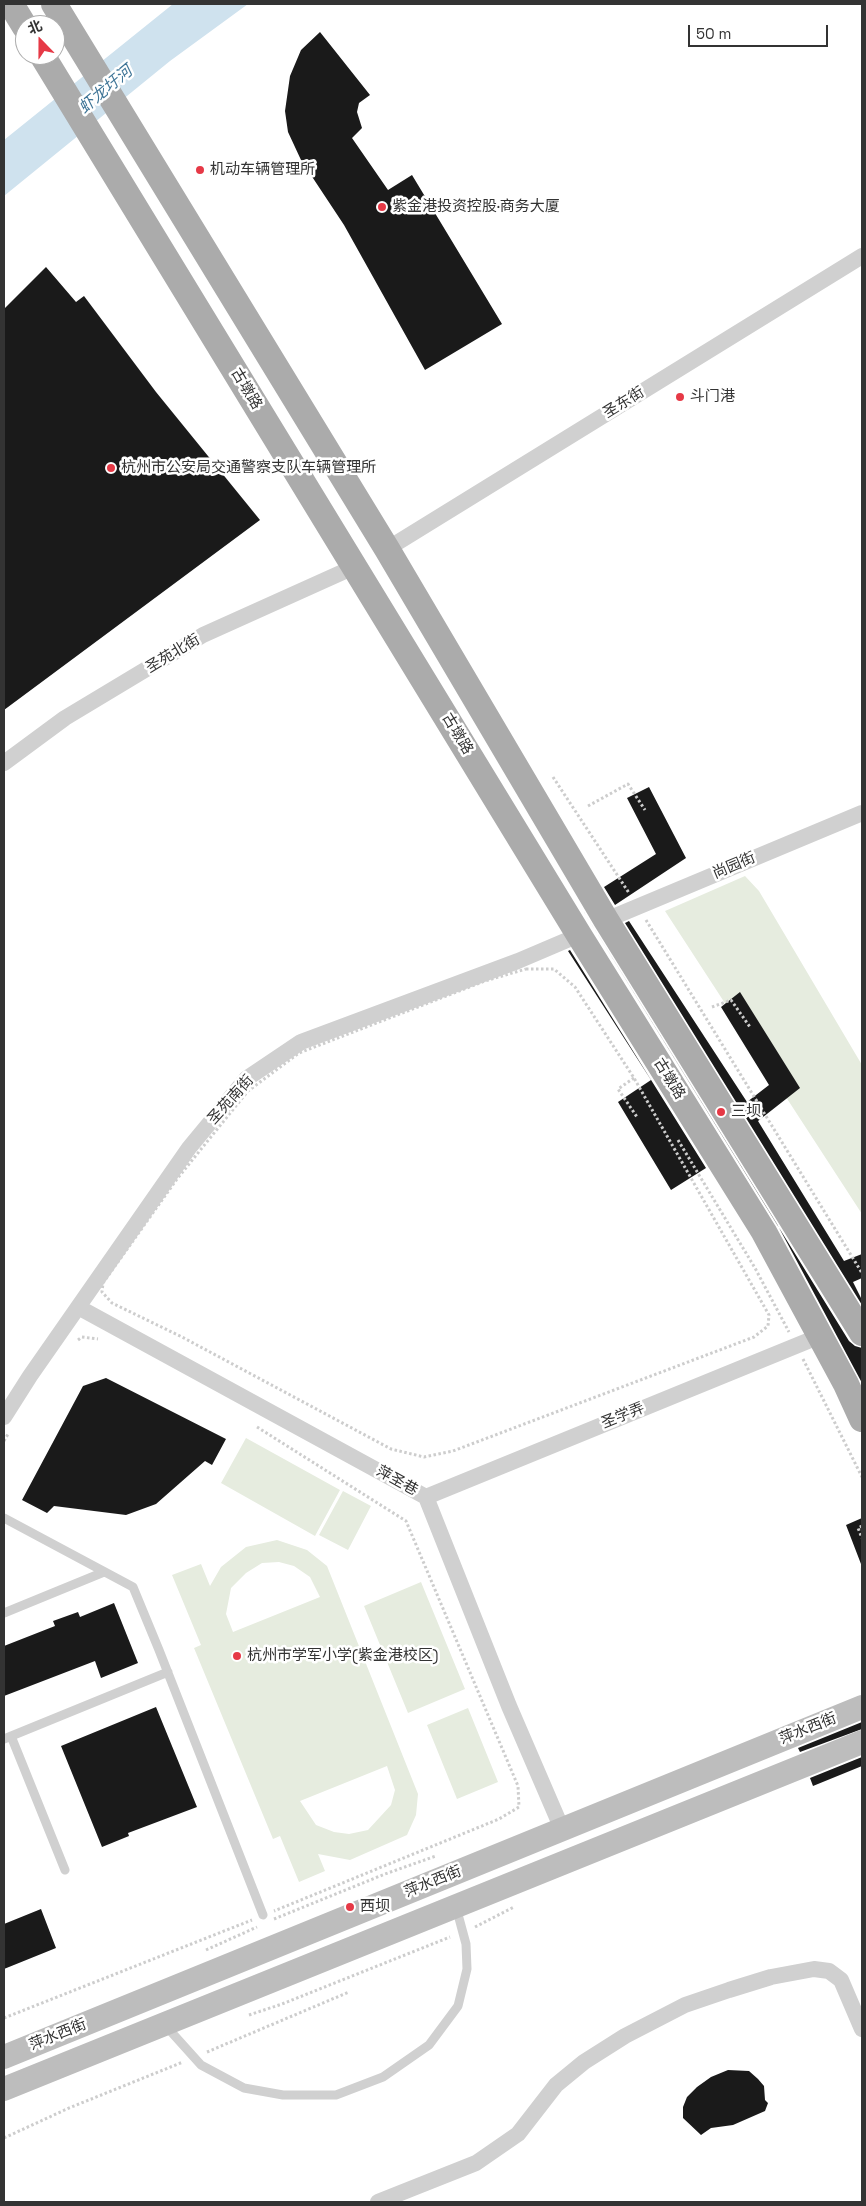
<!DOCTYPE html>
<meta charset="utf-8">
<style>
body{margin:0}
#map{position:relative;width:866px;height:2206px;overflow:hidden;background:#fff;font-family:"Space Grotesk","Noto Sans SC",sans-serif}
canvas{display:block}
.frame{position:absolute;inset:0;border:5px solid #333;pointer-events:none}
.north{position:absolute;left:15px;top:15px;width:50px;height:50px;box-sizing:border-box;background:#fff;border:1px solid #adadad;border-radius:50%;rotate:338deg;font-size:14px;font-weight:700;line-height:20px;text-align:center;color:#333}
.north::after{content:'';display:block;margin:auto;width:18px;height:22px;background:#e63946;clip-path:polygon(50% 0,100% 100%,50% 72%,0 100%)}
.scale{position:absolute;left:688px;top:25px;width:140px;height:22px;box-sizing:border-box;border:2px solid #333;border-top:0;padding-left:6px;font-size:15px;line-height:18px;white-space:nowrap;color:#333;-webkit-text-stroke:4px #fff;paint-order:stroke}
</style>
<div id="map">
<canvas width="866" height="2206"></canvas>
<div class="frame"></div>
<div class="north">北</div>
<div class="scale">50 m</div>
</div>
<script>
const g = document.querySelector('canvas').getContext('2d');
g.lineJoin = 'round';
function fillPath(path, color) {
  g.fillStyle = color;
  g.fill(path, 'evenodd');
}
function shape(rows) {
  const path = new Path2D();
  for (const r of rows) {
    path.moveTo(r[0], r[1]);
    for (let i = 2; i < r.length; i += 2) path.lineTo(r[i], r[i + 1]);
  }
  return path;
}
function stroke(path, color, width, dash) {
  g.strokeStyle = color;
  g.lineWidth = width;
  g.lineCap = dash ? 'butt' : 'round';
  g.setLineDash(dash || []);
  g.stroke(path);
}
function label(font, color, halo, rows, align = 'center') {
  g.font = font + ' "Space Grotesk","Noto Sans SC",sans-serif';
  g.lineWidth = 5;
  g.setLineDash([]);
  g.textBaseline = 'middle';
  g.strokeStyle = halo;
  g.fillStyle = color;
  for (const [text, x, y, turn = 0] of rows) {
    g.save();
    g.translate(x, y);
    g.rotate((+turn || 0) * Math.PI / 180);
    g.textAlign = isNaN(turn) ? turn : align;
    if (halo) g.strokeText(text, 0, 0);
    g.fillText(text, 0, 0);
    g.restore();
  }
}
fillPath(shape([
 [745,876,759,891,862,1065,862,1214,665,911],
 [246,1438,340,1490,315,1536,221,1483],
 [343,1491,371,1506,348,1550,319,1535],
 [277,1540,307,1550,327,1566,418,1794,416,1815,407,1835,350,1860,318,1854,325,1871,299,1882,280,1836,273,1839,194,1648,201,1645,172,1575,201,1564,210,1586,221,1567,246,1547],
 [279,1562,294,1566,310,1577,320,1597,233,1632,226,1614,231,1588,246,1573,262,1563],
 [387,1766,395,1790,391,1805,368,1830,349,1834,334,1832,316,1825,300,1801],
 [421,1582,465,1689,408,1713,364,1606],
 [468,1708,498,1782,457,1799,427,1725]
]), '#e6ecdf');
fillPath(shape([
 [173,4,248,4,170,61,4,196,4,140]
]), '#cfe2ee');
fillPath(shape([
 [320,32,370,95,359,103,357,112,362,128,352,138,388,190,412,175,502,324,425,370,344,225,301,160,288,132,285,111,290,76,301,50],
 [46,267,76,302,84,296,156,392,260,520,4,710,4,309],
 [649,787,686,858,615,905,604,887,656,854,627,798],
 [579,904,849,1341,855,1346,862,1348,862,1383,777,1224],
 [629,921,747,1102,769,1085,721,1007,740,992,800,1088,758,1121,844,1261,862,1254,862,1278,853,1282,862,1300,862,1305,625,923],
 [570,950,706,1168,671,1190,618,1102,651,1080,568,951],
 [106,1378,226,1439,212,1465,205,1461,156,1504,126,1515,54,1506,47,1513,22,1500,83,1386],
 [862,1518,862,1564,861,1564,846,1525],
 [114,1603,138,1663,101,1678,95,1661,4,1696,4,1646,55,1626,53,1621,78,1612,80,1617],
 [156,1707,197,1807,128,1833,129,1836,102,1847,61,1746],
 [862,1722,862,1729,800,1752,798,1748],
 [862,1757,862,1766,813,1786,810,1778],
 [41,1909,56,1948,4,1969,4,1924],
 [728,2070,749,2071,758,2079,764,2086,765,2100,768,2103,765,2111,733,2125,711,2128,701,2135,683,2118,683,2107,687,2097,697,2087,711,2077]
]), '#1a1a1a');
stroke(shape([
 [553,777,629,893],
 [588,806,628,784,645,810],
 [646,920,862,1273],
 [526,969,554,969,575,987,634,1078,769,1315,768,1326,754,1337,453,1451,424,1457,391,1449,182,1337,112,1303,102,1292,103,1283,177,1179,248,1091,299,1053,485,981,526,969],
 [712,1007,731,1000,750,1027],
 [634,1078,618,1089,637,1117],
 [678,1140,755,1268,789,1332],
 [78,1340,82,1337,98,1339],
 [803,1359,862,1477],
 [257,1427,406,1521,518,1786,519,1807,499,1819,274,1911],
 [4,1441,8,1434],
 [862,1526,858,1528,862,1538],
 [274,1919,385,1874,436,1856],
 [475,1927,514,1907],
 [206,1950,257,1927],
 [249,2015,282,2004,450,1937],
 [4,2018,252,1920],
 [207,2052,349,1992],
 [4,2138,69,2108,183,2062]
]), '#cdcdcd', 3, [2.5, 2.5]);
stroke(shape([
 [4,1518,133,1587,159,1650,263,1915],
 [4,1613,104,1572],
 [11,1736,65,1870],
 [4,1739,168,1672],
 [165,2025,201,2065,244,2088,283,2095,336,2095,383,2077,429,2045,458,2006,467,1969,466,1944,456,1907]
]), '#d0d0d0', 9);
stroke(shape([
 [387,549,862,256],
 [4,763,65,718,203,635,354,567],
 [606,920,862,813],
 [78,1307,426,1497,509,1706,562,1829],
 [4,1417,30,1376,189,1148,246,1079,301,1042,518,961,579,935],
 [426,1497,820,1336],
 [378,2202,476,2163,518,2134,556,2085,584,2062,625,2036,685,2005,729,1990,771,1977,814,1969,829,1971,841,1980,862,2029]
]), '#d0d0d0', 16);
stroke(shape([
 [4,2057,862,1707],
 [4,2089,862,1742]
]), '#bdbdbd', 24);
stroke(shape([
 [11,4,25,27],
 [54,4,387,549,606,920,862,1333],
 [42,55,579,935,764,1232,846,1384,862,1419]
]), '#ababab', 26);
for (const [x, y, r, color] of [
 [200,170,5,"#e63946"],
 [382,207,5,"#e63946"],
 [680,397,5,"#e63946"],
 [111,468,5,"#e63946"],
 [721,1112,5,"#e63946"],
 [237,1656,5,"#e63946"],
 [350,1907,5,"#e63946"]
]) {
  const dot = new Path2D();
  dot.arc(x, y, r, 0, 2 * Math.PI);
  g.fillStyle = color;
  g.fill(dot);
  stroke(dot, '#fff', 2);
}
label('15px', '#333', '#fff', [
 ["机动车辆管理所",210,170],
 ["紫金港投资控股·商务大厦",392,207],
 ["斗门港",690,397],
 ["杭州市公安局交通警察支队车辆管理所",121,468],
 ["三坝",731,1112],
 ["杭州市学军小学(紫金港校区)",247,1656],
 ["西坝",360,1907]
], 'left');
label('15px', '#333', '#fff', [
 ["古墩路",246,389,59],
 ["圣东街",624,403,-32],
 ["圣苑北街",173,654,-31],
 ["古墩路",457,734,59],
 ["尚园街",734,866,-23],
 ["古墩路",669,1079,58],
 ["圣苑南街",231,1100,-48],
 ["圣学弄",623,1416,-22],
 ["萍圣巷",397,1481,29],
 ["萍水西街",808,1729,-22],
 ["萍水西街",433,1882,-22],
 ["萍水西街",58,2035,-22]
]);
label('italic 16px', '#3f7597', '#fff', [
 ["虾龙圩河",106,90,-40]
]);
</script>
